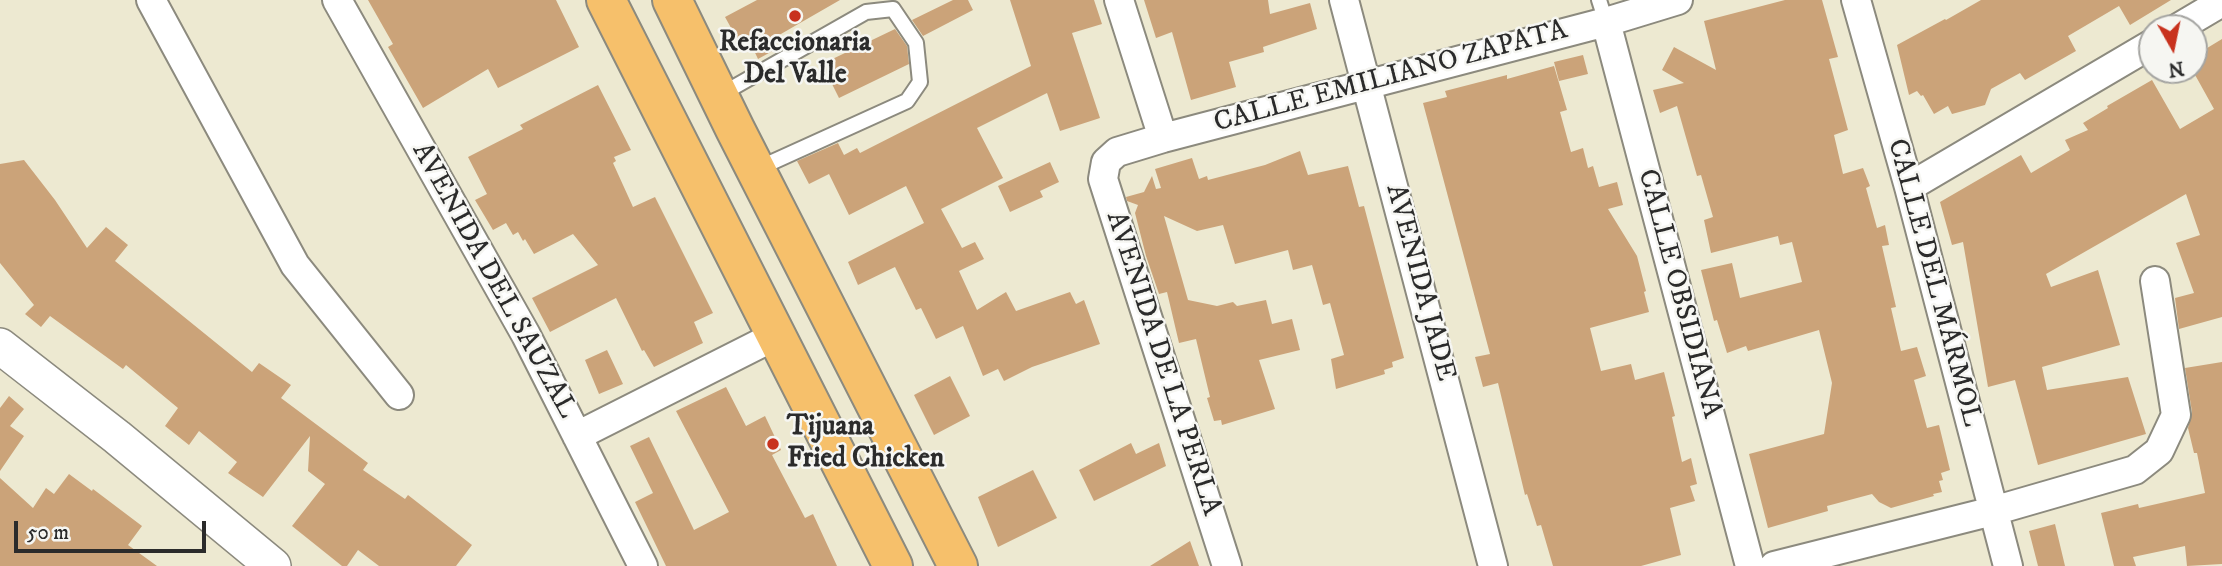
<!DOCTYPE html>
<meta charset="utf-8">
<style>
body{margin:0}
#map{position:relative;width:2222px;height:566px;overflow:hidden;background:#ede9d1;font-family:"IM FELL DW Pica",serif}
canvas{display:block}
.north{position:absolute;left:2138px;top:14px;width:70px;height:70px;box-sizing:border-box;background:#f6f6f2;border:2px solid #a5a5a2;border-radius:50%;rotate:171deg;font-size:19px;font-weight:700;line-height:28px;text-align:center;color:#2b2b2b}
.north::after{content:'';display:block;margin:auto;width:24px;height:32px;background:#c8321e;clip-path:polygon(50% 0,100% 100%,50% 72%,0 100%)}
.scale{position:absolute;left:14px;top:521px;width:192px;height:32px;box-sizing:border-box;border:4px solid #2b2b2b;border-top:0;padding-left:9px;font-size:21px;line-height:24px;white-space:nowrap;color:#2b2b2b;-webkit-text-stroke:5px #f6f6f2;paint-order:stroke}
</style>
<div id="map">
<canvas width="2222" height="566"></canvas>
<div class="north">N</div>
<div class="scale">50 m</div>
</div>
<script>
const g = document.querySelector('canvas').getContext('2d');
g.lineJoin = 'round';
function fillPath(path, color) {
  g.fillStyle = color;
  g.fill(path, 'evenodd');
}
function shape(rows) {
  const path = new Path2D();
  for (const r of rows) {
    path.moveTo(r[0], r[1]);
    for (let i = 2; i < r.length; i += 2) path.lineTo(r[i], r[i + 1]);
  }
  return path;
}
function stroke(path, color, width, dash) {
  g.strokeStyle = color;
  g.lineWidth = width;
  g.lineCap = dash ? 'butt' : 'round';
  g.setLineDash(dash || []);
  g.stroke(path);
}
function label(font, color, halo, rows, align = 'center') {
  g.font = font + ' "IM FELL DW Pica",serif';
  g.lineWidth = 5;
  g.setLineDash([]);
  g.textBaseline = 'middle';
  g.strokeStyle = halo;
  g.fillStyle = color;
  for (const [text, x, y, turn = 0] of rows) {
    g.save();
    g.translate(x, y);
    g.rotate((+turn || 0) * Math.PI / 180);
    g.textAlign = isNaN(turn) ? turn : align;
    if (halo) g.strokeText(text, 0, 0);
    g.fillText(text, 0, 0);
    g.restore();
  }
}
fillPath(shape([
 [368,0,556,0,579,47,498,88,488,69,423,108,388,47,393,44],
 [757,0,840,0,774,38,778,48,758,59,749,40,740,44,725,17],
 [953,0,968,0,973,10,923,36,912,20],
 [1010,0,1094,0,1102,24,1072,33,1100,118,1060,131,1047,93,977,128,1003,178,941,209,962,248,975,242,984,259,959,271,977,310,1006,292,1016,311,1070,292,1076,304,1084,300,1100,344,1032,367,1004,381,998,369,983,376,963,326,936,339,921,308,916,310,895,267,858,285,848,262,924,223,906,186,849,215,829,174,809,184,797,161,838,143,844,155,857,148,860,153,1031,66],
 [1144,0,1268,0,1270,14,1310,3,1317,29,1263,47,1264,52,1229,62,1236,87,1191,100,1172,32,1156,38],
 [1785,0,1822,0,1838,57,1829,59,1848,130,1834,135,1843,174,1863,168,1870,186,1866,188,1877,228,1885,225,1889,245,1882,246,1896,307,1891,308,1901,351,1917,347,1926,376,1914,380,1927,428,1939,425,1950,470,1941,473,1943,480,1939,481,1942,492,1933,494,1934,496,1891,508,1879,502,1872,494,1827,506,1828,511,1768,528,1749,454,1824,434,1832,383,1819,330,1748,351,1746,346,1727,353,1717,320,1714,321,1701,270,1732,263,1740,298,1802,282,1792,242,1780,245,1778,236,1711,253,1704,220,1713,217,1701,175,1697,176,1677,106,1660,113,1653,90,1684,83,1662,70,1674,47,1716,70,1704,21],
 [1981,0,2171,0,2130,25,2119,6,2068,36,2076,51,2025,80,2020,73,1991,89,1985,105,1952,114,1948,106,1934,114,1923,95,1921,96,1917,91,1909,95,1897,45,1945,19,1946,20],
 [895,29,907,46,909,64,839,98,822,64],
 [2222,39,2222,317,2179,329,2175,298,2194,293,2176,243,2200,235,2186,194,2046,274,2051,287,2098,270,2120,345,2042,367,2047,390,2128,377,2146,434,2038,465,2015,380,1988,387,1963,242,1952,245,1940,202,2021,155,2031,173,2070,150,2065,140,2088,130,2083,123,2108,108,2107,106,2152,80,2180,129,2214,109,2194,73,2194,56],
 [1583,55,1588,74,1559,81,1554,62],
 [1554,66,1567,110,1560,112,1571,152,1583,148,1588,168,1593,166,1599,187,1617,182,1623,205,1608,209,1637,256,1646,291,1644,292,1649,312,1590,328,1601,371,1631,364,1635,380,1664,372,1675,416,1672,417,1682,462,1691,458,1697,484,1690,486,1695,501,1670,508,1681,555,1641,566,1553,566,1541,525,1537,526,1527,494,1525,495,1498,383,1483,387,1475,357,1490,354,1423,103,1447,97,1445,91,1507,75,1507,79],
 [598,85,631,150,614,157,616,161,613,163,633,207,655,197,713,313,694,322,703,343,654,367,644,350,642,351,616,298,550,332,532,298,598,265,573,234,534,254,525,239,523,241,518,232,513,235,506,223,493,230,475,200,487,194,468,157,523,129,520,125],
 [1300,151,1308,175,1348,166,1359,207,1364,206,1404,358,1392,362,1393,367,1384,370,1385,374,1336,389,1331,359,1344,355,1330,303,1323,305,1312,265,1293,270,1288,250,1235,264,1223,225,1197,231,1164,216,1188,300,1217,306,1233,302,1237,306,1266,300,1272,324,1292,319,1300,350,1259,360,1275,409,1222,425,1221,420,1214,421,1207,398,1210,397,1196,339,1179,343,1167,292,1159,294,1146,256,1135,213,1138,205,1127,201,1126,197,1144,192,1152,176,1156,189,1161,188,1155,169,1192,158,1199,179,1207,176,1208,180,1265,165],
 [24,160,55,200,87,248,106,227,128,245,115,261,252,372,259,363,291,385,281,398,368,463,363,470,405,499,408,495,472,545,456,566,379,566,358,550,347,566,342,566,292,526,325,484,308,471,310,436,263,497,228,473,237,462,199,431,189,445,165,426,178,408,126,365,123,369,50,316,41,327,25,314,34,305,0,263,0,164],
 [1050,162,1059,182,1040,191,1043,197,1010,212,998,186],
 [607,350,623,384,599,394,585,360],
 [2222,362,2222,564,2187,566,2185,546,2133,557,2136,566,2114,566,2101,513,2138,504,2139,508,2205,493,2197,453,2194,453,2188,428,2192,412,2185,368],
 [950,376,970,416,934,435,914,395],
 [726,387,746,426,765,416,781,450,772,455,805,518,813,514,837,566,666,566,635,502,653,493,630,446,649,437,694,530,729,512,676,411],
 [9,396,24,409,10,426,24,436,0,471,0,408],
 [1131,443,1136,454,1159,443,1166,466,1094,501,1079,470],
 [1033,470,1057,518,998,547,978,497],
 [69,474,92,491,93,489,142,526,128,545,157,566,0,566,0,478,33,508,46,488,54,494],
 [2055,524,2065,566,2038,566,2029,531],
 [1190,541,1199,566,1150,566]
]), '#cba379');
const service = shape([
 [1599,0,1606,22],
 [720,95,866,12,893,9,916,43,920,82,907,101,757,169]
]);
const minor = shape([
 [151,0,295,265,399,395],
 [337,0,526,335,643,566],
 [1119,0,1163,138],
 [1344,0,1493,566],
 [1856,0,1909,187,2008,566],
 [1606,22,1750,566],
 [2178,28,2222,2],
 [1909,187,2152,44],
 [577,436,777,335],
 [1227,566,1103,179,1106,162,1117,152,1163,138,1606,22,1678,0],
 [1774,566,1993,511,2135,470,2159,451,2176,415,2155,281]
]);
const tertiary = shape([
 [0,346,117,437,273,566]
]);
const primary = shape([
 [606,0,893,566],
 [672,0,735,129,958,566]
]);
stroke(service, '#8c8a7e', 18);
stroke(minor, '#8c8a7e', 32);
stroke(tertiary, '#8c8a7e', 38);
stroke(primary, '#8c8a7e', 42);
stroke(service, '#fff', 14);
stroke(minor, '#fff', 28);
stroke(tertiary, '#fff', 35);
stroke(primary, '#f6c06b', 38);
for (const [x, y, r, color] of [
 [795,16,7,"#c8321e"],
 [773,444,7,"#c8321e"]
]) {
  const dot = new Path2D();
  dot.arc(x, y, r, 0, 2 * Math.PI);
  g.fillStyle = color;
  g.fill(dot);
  stroke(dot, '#f6f6f2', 2.5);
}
label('bold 28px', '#2b2b2b', '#f6f6f2', [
 ["Refaccionaria",795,44],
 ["Del Valle",795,76],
 ["Tijuana",787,428,"left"],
 ["Fried Chicken",787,460,"left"]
]);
label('28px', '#2b2b2b', '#f6f6f2', [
 ["CALLE EMILIANO ZAPATA",1391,78,-15],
 ["AVENIDA DEL SAUZAL",493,281,61],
 ["AVENIDA JADE",1419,283,75],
 ["CALLE DEL MÁRMOL",1933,283,75],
 ["CALLE OBSIDIANA",1678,294,75],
 ["AVENIDA DE LA PERLA",1162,364,72]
]);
</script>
